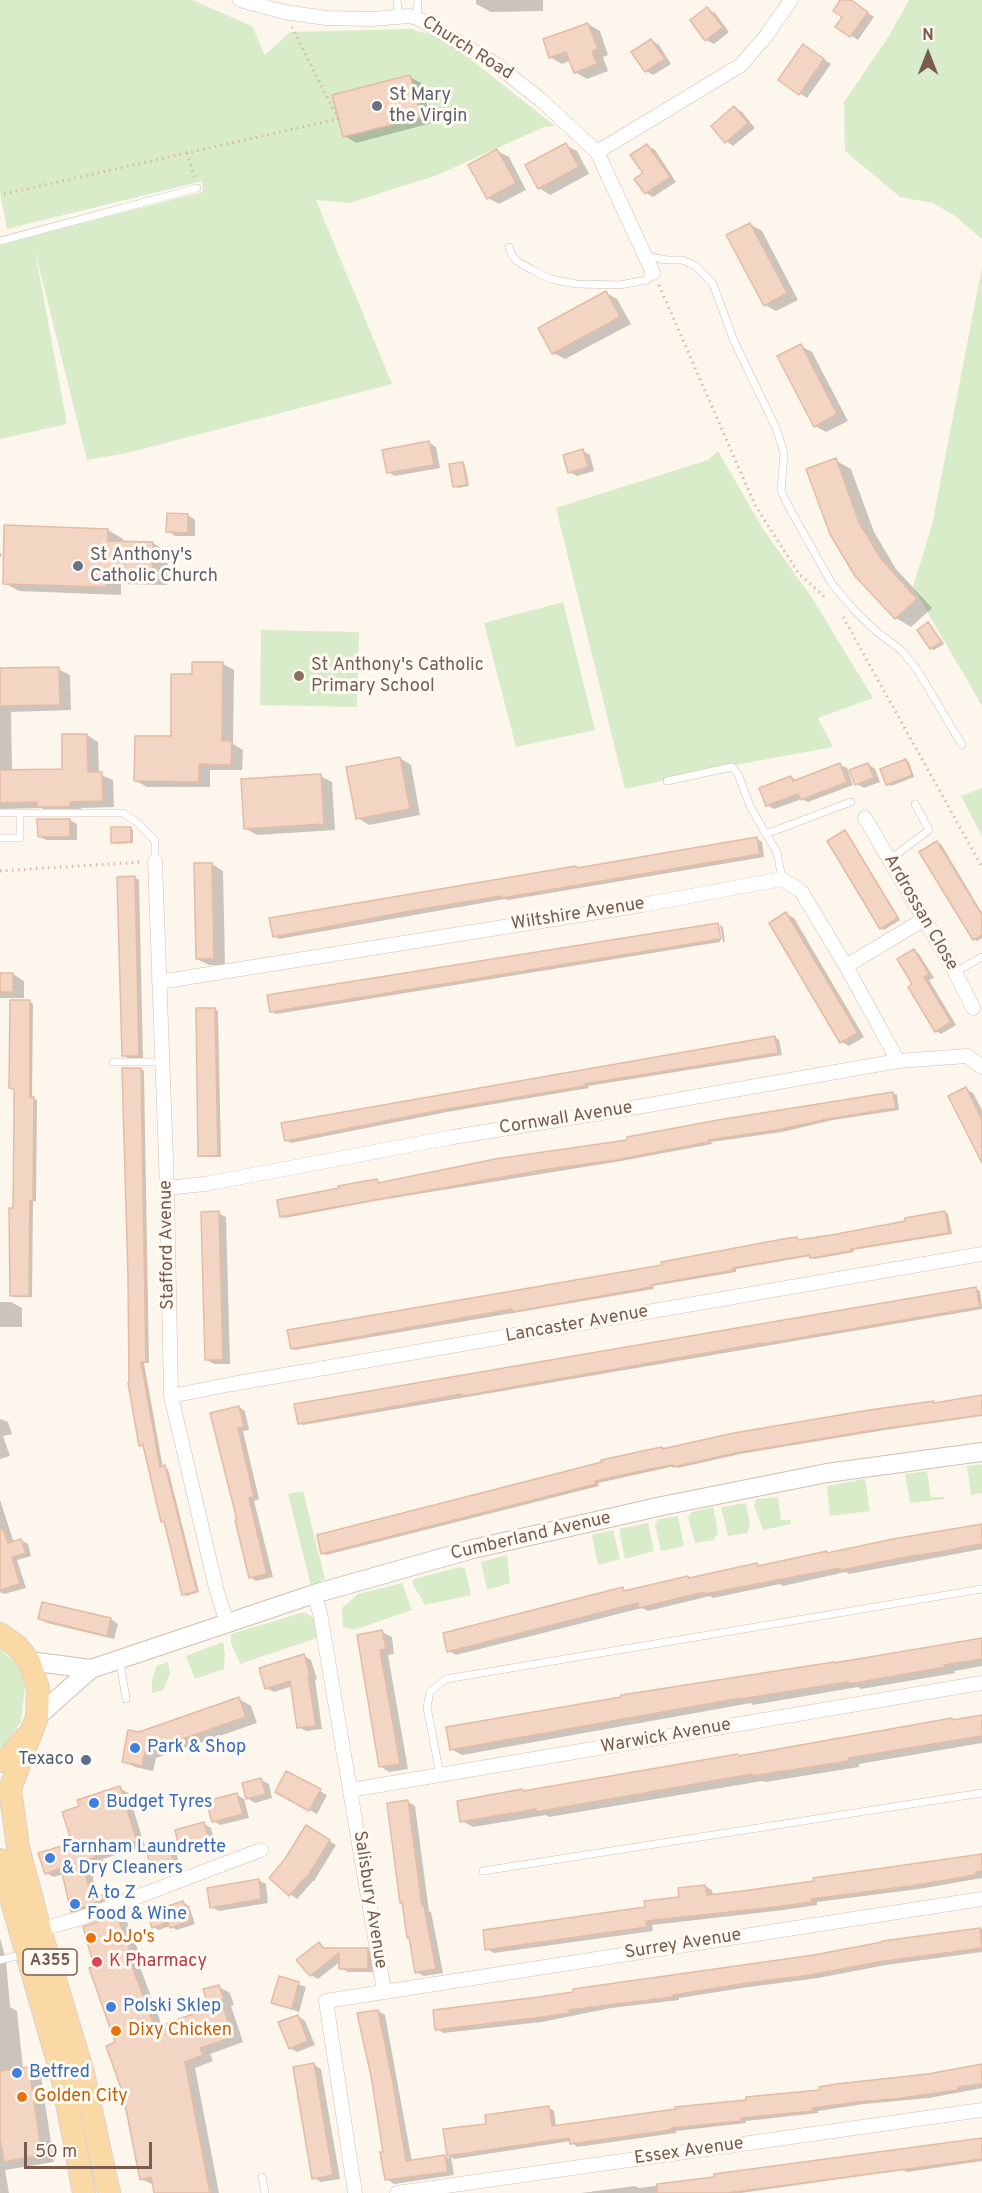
<!DOCTYPE html>
<style>
body{margin:0}
#map{position:relative;width:982px;height:2193px;overflow:hidden;background:#fdf6ec;font-family:Overpass,sans-serif}
canvas{display:block}
.north{position:absolute;left:898px;top:24px;width:60px;height:60px;-webkit-text-stroke:4px #fffaf3;paint-order:stroke;rotate:0deg;font-size:16px;font-weight:700;line-height:24px;text-align:center;color:#7a5c4d}
.north::after{content:'';display:block;margin:auto;width:21px;height:27px;background:#7a5c4d;clip-path:polygon(50% 0,100% 100%,50% 72%,0 100%)}
.scale{position:absolute;left:24px;top:2142px;width:128px;height:27px;box-sizing:border-box;border:3px solid #7a5c4d;border-top:0;padding-left:8px;font-size:18px;line-height:21px;white-space:nowrap;color:#7a5c4d;-webkit-text-stroke:4px #fffaf3;paint-order:stroke}
</style>
<div id="map">
<canvas width="982" height="2193"></canvas>
<div class="north">N</div>
<div class="scale">50 m</div>
</div>
<script>
const g = document.querySelector('canvas').getContext('2d');
g.lineJoin = 'round';
function fillPath(path, color) {
  g.fillStyle = color;
  g.fill(path, 'evenodd');
}
function shape(rows) {
  const path = new Path2D();
  for (const r of rows) {
    path.moveTo(r[0], r[1]);
    for (let i = 2; i < r.length; i += 2) path.lineTo(r[i], r[i + 1]);
  }
  return path;
}
function stroke(path, color, width, dash) {
  g.strokeStyle = color;
  g.lineWidth = width;
  g.lineCap = dash ? 'butt' : 'round';
  g.setLineDash(dash || []);
  g.stroke(path);
}
function label(font, color, halo, rows, align = 'center') {
  g.font = font + ' Overpass,sans-serif';
  g.lineWidth = 6;
  g.setLineDash([]);
  g.textBaseline = 'middle';
  g.strokeStyle = halo;
  g.fillStyle = color;
  for (const [text, x, y, turn = 0] of rows) {
    g.save();
    g.translate(x, y);
    g.rotate((+turn || 0) * Math.PI / 180);
    g.textAlign = isNaN(turn) ? turn : align;
    if (halo) g.strokeText(text, 0, 0);
    g.fillText(text, 0, 0);
    g.restore();
  }
}
fillPath(shape([
 [0,0,192,0,252,26,265,55,290,32,411,29,445,39,555,126,544,127,435,176,349,203,316,200,392,384,127,453,87,460,35,251,67,424,0,439,0,244,203,192,202,181,7,229,0,192],
 [909,0,982,0,982,239,955,216,933,203,900,197,845,151,844,102,889,36],
 [982,267,982,706,913,587,932,525],
 [718,451,763,529,812,598,873,698,818,718,833,747,735,765,625,789,556,508,708,460],
 [563,602,595,730,516,747,484,623],
 [261,630,359,632,357,707,260,705],
 [982,788,982,836,961,796],
 [982,1464,982,1493,971,1495,967,1466],
 [927,1471,931,1497,944,1497,944,1499,910,1503,905,1474],
 [865,1479,870,1511,830,1516,827,1486],
 [303,1491,325,1579,311,1586,288,1494],
 [778,1497,781,1520,791,1520,791,1524,763,1530,754,1506,756,1499],
 [746,1503,750,1525,747,1533,728,1536,721,1507],
 [713,1507,718,1532,714,1540,695,1543,688,1517,692,1512],
 [678,1516,684,1546,661,1551,655,1525,658,1519],
 [648,1523,654,1551,625,1559,619,1529],
 [613,1530,620,1559,598,1565,592,1535],
 [507,1555,510,1583,487,1590,481,1562],
 [460,1567,465,1569,471,1595,425,1605,412,1583,414,1579],
 [402,1583,412,1610,354,1630,343,1627,342,1608,358,1594],
 [304,1612,317,1620,319,1637,240,1664,231,1643,231,1634],
 [223,1642,225,1654,224,1669,195,1679,186,1656],
 [0,1649,18,1665,25,1687,21,1722,4,1745,0,1747],
 [168,1662,170,1674,163,1690,152,1693,152,1680,157,1666]
]), '#d8ecc9');
fillPath(shape([
 [476,0,543,0,543,11,491,12,476,4],
 [842,0,849,0,874,17,858,40,837,26,844,16],
 [707,9,715,13,729,32,714,44,706,40],
 [588,24,600,31,608,55,603,57,608,71,587,79,575,72,571,60,562,64,550,57],
 [651,40,659,45,671,64,653,75,646,71,634,52],
 [810,50,831,64,807,98,780,80],
 [410,77,421,83,432,123,356,143,345,136],
 [735,108,742,112,755,128,733,146,726,141],
 [566,145,577,151,589,174,550,195,539,188],
 [647,146,655,150,676,182,653,197,646,193,645,174],
 [497,151,509,157,526,190,499,204,488,198],
 [750,224,762,231,798,300,776,311,765,305],
 [606,293,617,299,631,324,565,359,553,353],
 [801,346,812,352,848,421,826,432,815,426],
 [429,443,436,447,440,468,395,476,388,472],
 [583,451,590,455,594,471,577,476,569,472],
 [835,460,851,469,874,532,896,569,932,608,911,627,896,618],
 [462,463,465,465,469,486,458,488,455,486],
 [188,515,195,520,195,536,175,536,168,531],
 [108,530,123,539,123,542,153,543,168,552,167,585,121,584,121,595,19,591,4,583],
 [928,624,944,644,934,650,931,648],
 [223,664,234,670,233,744,243,750,242,770,210,770,210,787,147,787,136,781,172,738,193,676],
 [58,669,70,675,71,710,11,712,12,771,64,770,63,736,87,735,98,742,99,774,113,780,114,807,81,808,81,813,50,813,42,808,0,809,0,670],
 [400,758,411,765,420,815,369,825,358,818],
 [906,761,909,762,914,777,891,786,887,784],
 [868,764,875,769,880,782,864,788,857,784],
 [840,765,847,768,853,785,808,802,802,799,774,809,767,805,791,777,797,781],
 [320,776,332,782,335,830,257,835,246,829],
 [70,820,77,824,77,840,46,840,39,836],
 [130,828,133,830,133,843,116,844,113,842],
 [845,832,848,834,900,920,884,930,881,928],
 [757,839,762,842,764,857,508,900,505,899,279,939,274,936,576,867,579,869],
 [937,842,941,844,982,913,982,938,977,941,974,939],
 [212,864,223,871,225,965,209,965,197,959],
 [119,878,135,878,139,880,143,1058,128,1058,124,1055],
 [786,914,794,918,864,1037,849,1046,842,1042],
 [718,924,720,925,717,925,720,942,276,1014,271,1011],
 [720,925,723,927,725,942,723,942],
 [914,951,919,954,934,978,929,980,956,1025,941,1034,936,1031,915,985],
 [0,974,13,974,24,981,24,998,0,998],
 [30,1002,33,1004,32,1098,37,1100,36,1201,33,1201,32,1297,14,1297,11,1295,14,1210,14,1089,11,1088],
 [215,1009,218,1011,221,1157,203,1157,200,1155],
 [775,1037,779,1040,782,1055,588,1086,589,1088,447,1112,291,1143,286,1140],
 [141,1069,144,1071,149,1363,144,1363,163,1468,168,1469,199,1592,186,1596,183,1594,166,1523,162,1521,145,1447,140,1445],
 [966,1089,973,1093,982,1110,982,1160],
 [893,1093,897,1095,899,1110,833,1120,782,1132,711,1142,712,1144,621,1161,375,1201,285,1218,281,1216,377,1181,381,1183],
 [945,1212,948,1214,952,1234,853,1250,854,1252,814,1259,811,1256,736,1269,736,1272,653,1286,654,1289,295,1350,292,1348,663,1266,797,1238,800,1241,907,1222],
 [218,1213,226,1217,230,1364,214,1364,207,1360],
 [976,1289,980,1291,982,1309,303,1425,299,1423],
 [0,1302,11,1302,22,1308,22,1327,0,1327],
 [982,1397,982,1416,885,1430,740,1454,678,1468,675,1466,598,1483,599,1486,326,1555,322,1553,661,1448,664,1450,934,1402,937,1404],
 [239,1407,245,1411,249,1430,243,1431,259,1499,254,1501,273,1577,256,1581,250,1577,239,1521,212,1414],
 [0,1419,8,1422,12,1434,3,1436,10,1456,0,1459],
 [0,1500,14,1543,21,1540,28,1544,31,1556,17,1560,26,1588,4,1594,0,1592],
 [982,1526,982,1549,849,1574,846,1572,783,1586,780,1584,713,1598,710,1596,648,1611,642,1608,456,1655,449,1651,623,1589,628,1592,688,1577,691,1579,757,1565,760,1567],
 [43,1604,111,1619,118,1624,114,1639,47,1623,40,1619],
 [382,1632,392,1637,394,1654,388,1655,408,1769,389,1772,380,1766,359,1636],
 [982,1639,982,1666,954,1671,955,1673,861,1689,858,1687,753,1705,751,1703,462,1755,451,1749,834,1663],
 [304,1656,311,1660,317,1679,315,1680,322,1729,306,1731,299,1727,293,1686,274,1692,266,1688],
 [239,1699,251,1706,257,1723,156,1758,153,1771,135,1767,123,1761,139,1734],
 [982,1716,982,1743,859,1764,859,1767,765,1782,762,1781,549,1817,546,1815,473,1827,462,1821,525,1793],
 [287,1773,327,1795,317,1814,277,1791],
 [261,1780,269,1784,272,1798,255,1803,247,1798],
 [120,1788,128,1793,145,1846,103,1859,103,1862,90,1866,98,1898,108,1895,116,1899,81,1915,72,1911,64,1874,54,1877,46,1873,73,1844],
 [237,1795,244,1799,249,1818,220,1825,213,1821],
 [408,1802,415,1806,429,1911,431,1912,443,1973,424,1976,416,1972,403,1903,401,1902],
 [204,1824,211,1828,215,1844,188,1851,181,1846],
 [306,1827,336,1845,314,1881,313,1881,297,1899,290,1894],
 [169,1848,176,1852,181,1870,161,1875,154,1871],
 [980,1853,982,1853,982,1878,919,1889,817,1902,817,1905,784,1910,652,1925,653,1931,494,1953,487,1949,647,1908,681,1898,705,1886,712,1890,713,1896,815,1882,980,1855],
 [258,1880,266,1884,268,1903,219,1911,212,1907],
 [183,1902,189,1906,195,1924,177,1930,170,1926,159,1930,153,1927],
 [116,1916,127,1922,140,1955,136,1956,162,2026,211,2009,219,1987,230,1993,234,2005,231,2006,243,2042,210,2054,213,2061,195,2068,219,2193,155,2193,154,2185,141,2179,116,2043,96,1967],
 [982,1929,982,1952,886,1965,818,1978,749,1987,679,1998,679,2000,611,2008,542,2022,443,2033,437,2029,575,1993,814,1956,883,1942],
 [0,1938,6,1960,10,2007,17,2011,23,2069,29,2068,41,2076,54,2162,5,2170,9,2193,0,2193,0,2143,3,2142,0,2119],
 [319,1944,326,1948,367,1949,374,1953,375,1972,348,1972,341,1968,341,1961,318,1979,311,1975],
 [280,1978,306,1987,299,2012,273,2003],
 [378,2011,385,2015,412,2162,445,2156,449,2159,444,2130,488,2125,549,2108,554,2111,556,2127,928,2076,982,2065,982,2088,929,2098,864,2104,818,2111,818,2113,746,2121,746,2123,676,2131,676,2133,577,2147,571,2141,454,2159,451,2157,454,2175,394,2184,387,2179],
 [298,2016,305,2021,315,2045,297,2052,290,2048],
 [314,2065,321,2069,340,2179,321,2182,314,2178],
 [982,2140,982,2161,907,2172,903,2170,741,2193,581,2193,635,2186,639,2188,693,2181]
]), '#0003');
const building = shape([
 [840,0,851,0,868,12,850,37,835,27,842,17,833,11,840,0],
 [707,7,723,27,705,41,690,20,707,7],
 [588,23,598,49,592,51,597,64,574,73,566,52,549,58,543,39,588,23],
 [651,39,665,59,645,72,631,52,651,39],
 [803,44,824,59,799,95,778,80,803,44],
 [410,75,421,117,343,137,332,95,410,75],
 [734,106,748,123,725,143,711,126,734,106],
 [566,143,579,167,538,189,525,165,566,143],
 [647,144,670,177,645,194,634,179,643,173,630,155,647,144],
 [497,149,516,183,487,199,468,165,497,149],
 [750,223,787,293,764,306,726,235,750,223],
 [606,291,620,317,552,354,538,328,606,291],
 [801,344,837,414,814,427,777,356,801,344],
 [429,441,434,465,387,473,382,450,429,441],
 [583,449,588,467,568,473,563,455,583,449],
 [836,458,859,522,881,559,917,599,895,619,855,576,830,534,806,469,836,458],
 [463,462,467,485,453,487,449,464,463,462],
 [167,513,188,514,188,533,166,532,167,513],
 [4,525,108,529,108,541,153,542,152,577,106,576,106,587,3,584,4,525],
 [928,622,942,642,930,649,917,630,928,622],
 [192,662,223,662,222,741,232,741,231,765,199,764,199,782,134,781,135,736,171,736,171,674,192,674,192,662],
 [59,667,60,705,0,706,0,668,59,667],
 [62,734,87,734,88,772,102,772,103,801,70,802,70,807,37,807,37,802,0,803,0,770,62,769,62,734],
 [400,757,410,809,356,819,346,767,400,757],
 [906,759,912,775,886,785,880,769,906,759],
 [840,763,847,782,801,800,798,794,766,806,759,788,791,776,793,781,840,763],
 [868,763,874,778,855,785,849,770,868,763],
 [321,774,324,824,244,829,241,779,321,774],
 [37,819,70,819,70,837,38,837,37,819],
 [111,827,131,827,131,842,111,843,111,827],
 [845,830,898,918,880,929,827,841,845,830],
 [757,837,760,854,502,898,501,896,416,910,273,937,269,918,576,866,577,868,757,837],
 [937,841,982,915,982,935,973,940,919,852,937,841],
 [194,863,212,863,214,959,196,959,194,863],
 [135,876,139,1056,122,1056,117,877,135,876],
 [786,912,858,1033,840,1043,769,923,786,912],
 [718,923,721,939,270,1012,267,995,718,923],
 [914,949,929,974,924,977,951,1022,935,1032,908,987,912,984,897,959,914,949],
 [0,973,13,973,13,992,0,992,0,973],
 [10,1000,30,1000,30,1097,34,1097,33,1201,30,1201,29,1296,10,1296,9,1208,13,1208,14,1119,14,1089,9,1088,10,1000],
 [196,1008,215,1008,218,1156,198,1156,196,1008],
 [775,1036,778,1053,584,1084,585,1086,441,1110,285,1141,281,1123,775,1036],
 [122,1068,141,1068,146,1362,141,1362,160,1467,165,1465,197,1591,182,1595,164,1521,161,1522,143,1445,139,1446,128,1383,129,1382,128,1278,122,1068],
 [966,1087,982,1120,982,1163,948,1096,966,1087],
 [893,1092,896,1108,828,1119,777,1130,708,1140,708,1142,616,1160,548,1169,280,1217,277,1200,339,1188,338,1186,377,1179,378,1183,495,1159,627,1140,627,1137,718,1120,893,1092],
 [219,1211,223,1360,205,1360,201,1212,219,1211],
 [945,1211,949,1233,851,1249,851,1251,818,1257,810,1258,809,1255,733,1268,734,1270,651,1285,651,1287,513,1312,512,1309,473,1316,291,1349,287,1330,662,1265,661,1262,783,1239,797,1237,798,1240,837,1234,905,1221,905,1218,945,1211],
 [976,1287,980,1307,763,1344,763,1343,530,1384,463,1396,462,1394,298,1424,294,1404,976,1287],
 [982,1395,982,1415,880,1429,736,1453,673,1467,673,1465,651,1469,595,1481,596,1484,321,1554,317,1535,602,1462,601,1460,647,1450,662,1447,662,1449,734,1433,869,1410,934,1401,934,1403,982,1395],
 [239,1406,244,1427,238,1428,254,1497,249,1498,267,1574,249,1578,235,1520,237,1520,210,1413,239,1406],
 [982,1524,982,1544,958,1548,958,1549,901,1558,841,1570,840,1568,705,1594,704,1592,639,1608,638,1603,447,1652,443,1633,623,1587,624,1591,688,1576,689,1578,757,1563,758,1566,827,1551,827,1553,893,1539,982,1524],
 [3,1529,8,1543,21,1539,26,1553,12,1557,20,1584,0,1590,0,1530,3,1529],
 [42,1602,111,1618,107,1636,38,1619,42,1602],
 [382,1630,386,1649,380,1650,400,1764,379,1767,357,1635,382,1630],
 [982,1638,982,1659,944,1665,945,1667,849,1684,848,1682,741,1699,741,1698,450,1750,446,1727,621,1697,621,1695,834,1662,834,1663,982,1638],
 [304,1654,310,1675,308,1676,316,1726,297,1728,290,1681,265,1689,259,1668,304,1654],
 [239,1697,246,1717,145,1752,142,1766,122,1762,128,1730,139,1732,239,1697],
 [982,1715,982,1736,848,1758,849,1761,752,1776,752,1774,536,1812,536,1809,460,1822,457,1801,522,1789,523,1791,738,1754,739,1756,952,1718,952,1720,982,1715],
 [286,1771,321,1789,309,1811,275,1792,286,1771],
 [261,1778,266,1794,246,1799,242,1783,261,1778],
 [120,1786,137,1841,95,1855,96,1857,82,1861,92,1899,108,1893,110,1897,71,1912,61,1868,45,1874,38,1853,72,1843,62,1812,79,1806,77,1800,120,1786],
 [237,1793,243,1814,212,1822,206,1801,237,1793],
 [408,1800,422,1906,424,1906,436,1969,415,1973,409,1937,407,1938,402,1902,400,1903,387,1803,408,1800],
 [204,1822,209,1840,179,1847,175,1830,204,1822],
 [306,1825,330,1840,306,1879,305,1878,289,1896,269,1878,285,1859,306,1825],
 [169,1846,175,1866,152,1872,147,1852,169,1846],
 [982,1854,982,1871,976,1872,976,1875,911,1886,811,1899,811,1902,776,1907,646,1921,647,1927,485,1950,483,1930,645,1907,644,1901,679,1897,678,1888,705,1885,707,1895,742,1891,814,1881,813,1878,982,1854],
 [259,1879,261,1899,210,1908,207,1888,259,1879],
 [183,1901,190,1921,170,1928,168,1922,152,1928,147,1913,183,1901],
 [116,1914,130,1949,126,1950,155,2028,209,2008,203,1989,219,1985,224,1999,221,2000,233,2037,200,2048,203,2055,185,2062,210,2193,154,2193,151,2177,140,2180,123,2094,106,2046,115,2042,89,1968,94,1966,83,1927,116,1914],
 [980,1928,982,1948,879,1962,810,1975,741,1984,673,1995,673,1997,569,2010,570,2013,535,2018,435,2030,433,2010,539,1997,573,1992,573,1989,814,1955,882,1942,882,1941,980,1928],
 [319,1942,323,1948,368,1948,368,1969,339,1969,339,1953,310,1976,296,1960,319,1942],
 [279,1976,299,1982,292,2009,271,2003,279,1976],
 [378,2010,392,2078,406,2161,445,2155,448,2172,385,2180,380,2152,383,2152,371,2076,357,2013,378,2010],
 [298,2015,308,2041,289,2049,278,2022,298,2015],
 [314,2063,333,2175,312,2179,293,2067,314,2063],
 [982,2064,982,2084,958,2087,958,2090,894,2099,858,2102,813,2108,813,2111,741,2118,741,2121,671,2128,671,2130,570,2144,569,2138,447,2156,443,2129,486,2124,485,2115,549,2106,552,2126,676,2109,675,2107,746,2100,746,2097,820,2090,819,2087,836,2084,928,2074,982,2064],
 [29,2067,42,2155,4,2162,0,2139,0,2071,29,2067],
 [982,2138,982,2159,727,2193,657,2193,657,2184,714,2177,714,2174,982,2138]
]);
fillPath(building, '#f3d5c3');
stroke(building, '#e6bba3', 1.5);
const service = shape([
 [397,0,399,17],
 [417,18,418,0],
 [0,241,197,188],
 [509,247,512,255,517,261,532,270,551,279,576,284,619,285,647,280,650,270],
 [645,256,667,260,682,260,696,266,713,284,734,341,776,428,784,453,781,491,790,509,832,584,854,610,877,632,902,651,918,671,962,745],
 [667,781,732,767,738,774,750,806,766,834],
 [0,813,123,813,138,823,155,841,155,861],
 [0,838,20,838,20,813],
 [889,860,929,830,915,804],
 [782,879,777,852,766,834,851,802],
 [955,972,982,957],
 [113,1062,162,1062],
 [120,1662,126,1699],
 [440,1775,427,1707,430,1692,446,1679,982,1589],
 [483,1871,982,1793],
 [0,1960,24,1954],
 [262,2177,265,2193]
]);
const minor = shape([
 [240,0,284,12,326,18,372,19,409,16,417,18,494,63,541,100,597,152,653,273],
 [597,152,741,65,766,36,791,0],
 [865,818,955,972,973,1008],
 [155,861,167,1188,171,1396,216,1588,227,1623],
 [846,966,923,920],
 [159,982,642,905,782,879,801,891,846,966,898,1061],
 [167,1188,205,1184,453,1137,643,1106,898,1061,967,1056,982,1067],
 [171,1396,232,1384,982,1254],
 [314,1594,320,1613,384,1991],
 [351,1790,982,1683],
 [35,1931,78,1919,261,1850],
 [355,2193,326,2001,982,1899],
 [397,2193,982,2110]
]);
const tertiary = shape([
 [29,1661,91,1669],
 [37,1717,91,1669,314,1594,473,1549,662,1506,827,1473,982,1452]
]);
const primary = shape([
 [0,1634,17,1646,29,1661,38,1688,37,1717,10,1789,18,1847,40,1930,83,2073,109,2193],
 [0,1761,9,1757,26,1737],
 [0,1860,62,2076,84,2193]
]);
stroke(service, '#d1beb0', 8);
stroke(minor, '#d1beb0', 15);
stroke(tertiary, '#d1beb0', 20);
stroke(primary, '#dad1cd', 24);
stroke(shape([
 [187,153,194,177],
 [4,194,338,119,292,27],
 [659,285,755,505,799,574,825,597],
 [0,555,3,555],
 [843,617,982,867],
 [0,871,141,862]
]), '#d9b8a5', 3, [1.5, 4.5]);
stroke(service, '#fff', 7);
stroke(minor, '#fff', 14);
stroke(tertiary, '#fff', 18);
stroke(primary, '#fbd9a5', 22);
for (const [x, y, r, color] of [
 [377,106,6,"#6b7280"],
 [78,566,6,"#6b7280"],
 [299,676,6,"#8d6e63"],
 [135,1748,6,"#3f7fe0"],
 [86,1760,6,"#5c6f8a"],
 [94,1803,6,"#3f7fe0"],
 [50,1858,6,"#3f7fe0"],
 [75,1904,6,"#3f7fe0"],
 [91,1938,6,"#e8710a"],
 [97,1962,6,"#e0444e"],
 [111,2007,6,"#3f7fe0"],
 [116,2031,6,"#e8710a"],
 [17,2073,6,"#3f7fe0"],
 [22,2097,6,"#e8710a"]
]) {
  const dot = new Path2D();
  dot.arc(x, y, r, 0, 2 * Math.PI);
  g.fillStyle = color;
  g.fill(dot);
  stroke(dot, '#fffaf3', 2);
}
for (const [x, y, w] of [
 [50,1962,54]
]) {
  const box = new Path2D();
  box.roundRect(x - w / 2, y - 13, w, 26, 4.5);
  g.fillStyle = '#fffaf3';
  g.fill(box);
  stroke(box, '#7a5c4d', 1.5);
}
label('bold 16px', '#7a5c4d', null, [
 ["A355",50,1962]
]);
label('18px', '#7a5c4d', '#fffaf3', [
 ["Church Road",467,49,32],
 ["Ardrossan Close",920,913,60],
 ["Wiltshire Avenue",578,915,-9],
 ["Cornwall Avenue",566,1119,-9],
 ["Stafford Avenue",168,1245,-91],
 ["Lancaster Avenue",577,1325,-10],
 ["Cumberland Avenue",531,1537,-13],
 ["Warwick Avenue",666,1737,-10],
 ["Salisbury Avenue",369,1900,81],
 ["Surrey Avenue",683,1945,-9],
 ["Essex Avenue",689,2152,-8]
]);
label('18px', '#5b616d', '#fffaf3', [
 ["St Mary",389,96],
 ["the Virgin",389,117],
 ["St Anthony's",90,556],
 ["Catholic Church",90,577]
], 'left');
label('18px', '#785e54', '#fffaf3', [
 ["St Anthony's Catholic",311,666],
 ["Primary School",311,687]
], 'left');
label('18px', '#366cbe', '#fffaf3', [
 ["Park & Shop",147,1748],
 ["Budget Tyres",106,1803],
 ["Farnham Laundrette",62,1848],
 ["& Dry Cleaners",62,1869],
 ["A to Z",87,1894],
 ["Food & Wine",87,1915],
 ["Polski Sklep",123,2007],
 ["Betfred",29,2073]
], 'left');
label('18px', '#4e5e75', '#fffaf3', [
 ["Texaco",74,1760]
], 'right');
label('18px', '#c56008', '#fffaf3', [
 ["JoJo's",103,1938],
 ["Dixy Chicken",128,2031],
 ["Golden City",34,2097]
], 'left');
label('18px', '#be3a42', '#fffaf3', [
 ["K Pharmacy",109,1962]
], 'left');
</script>
